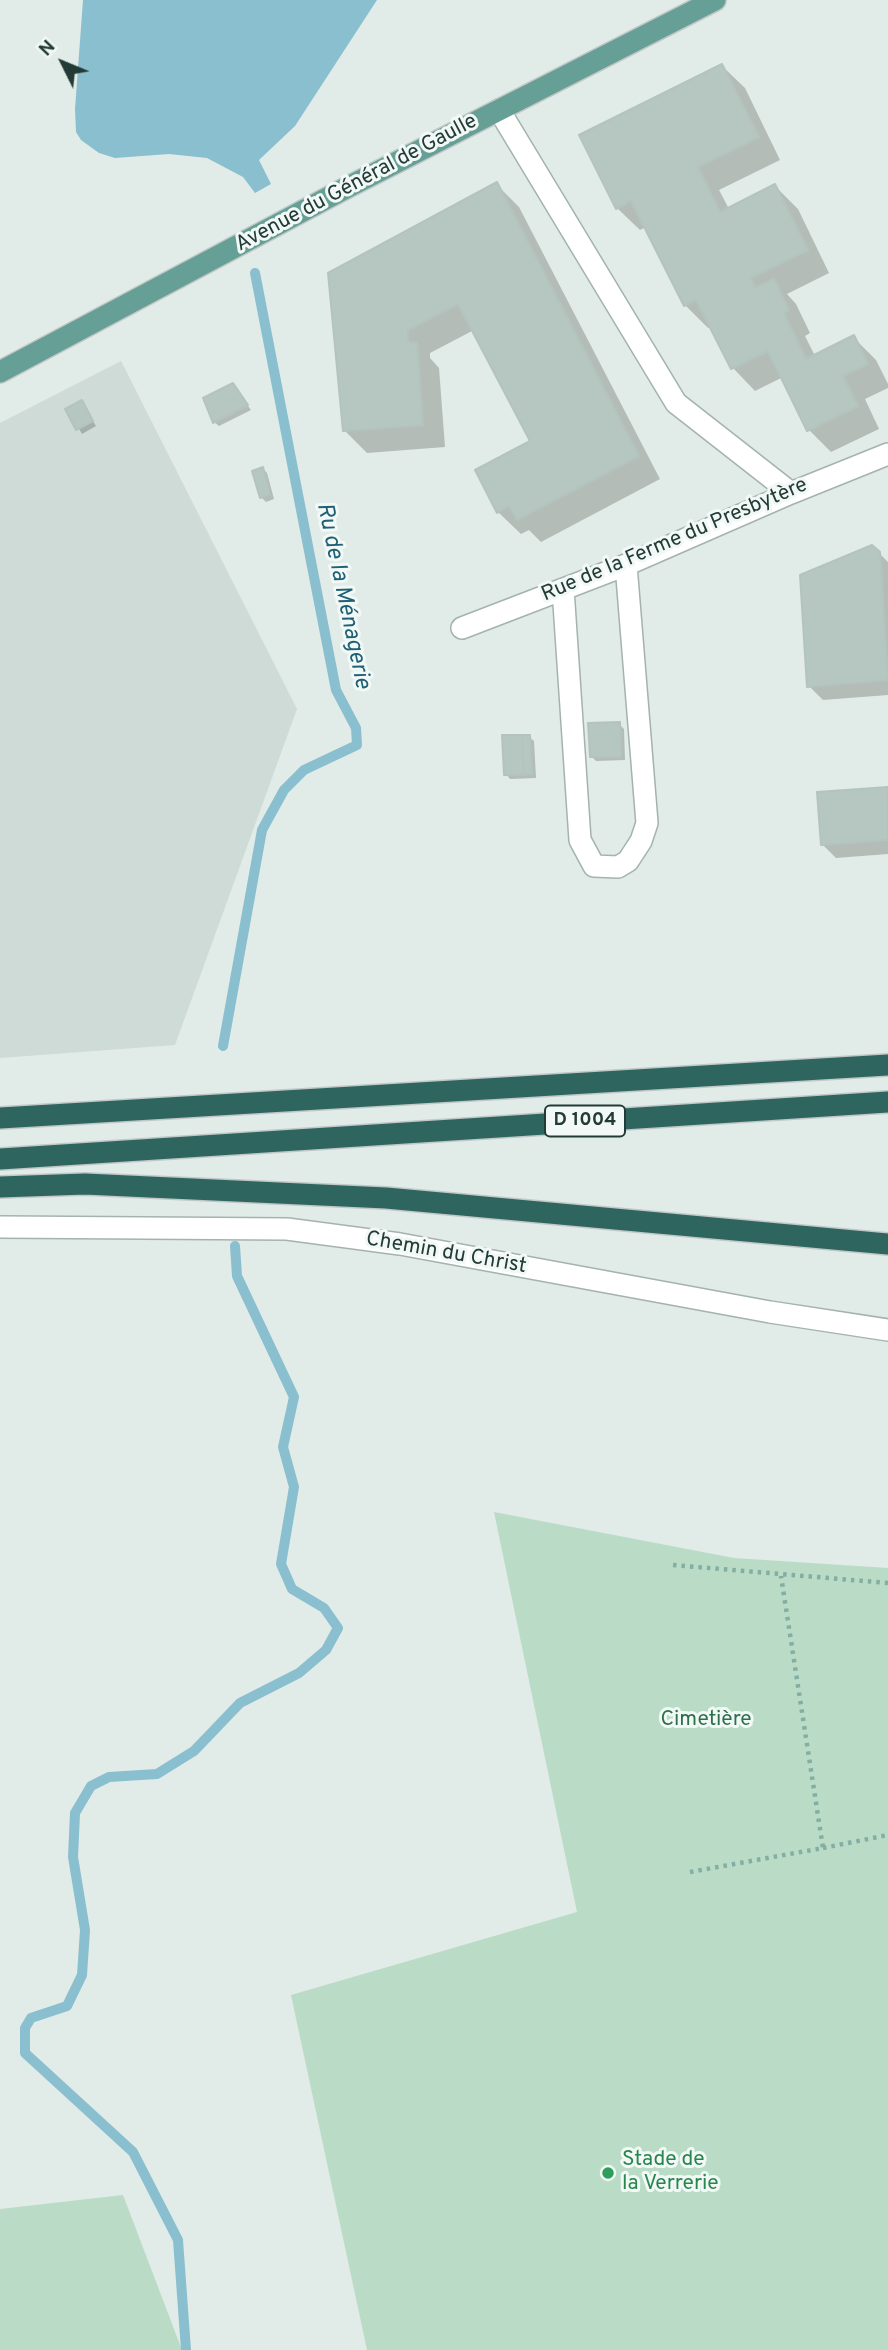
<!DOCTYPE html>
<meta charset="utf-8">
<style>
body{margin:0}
#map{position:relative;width:888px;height:2350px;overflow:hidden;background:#e1ebe7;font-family:Overpass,sans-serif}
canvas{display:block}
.north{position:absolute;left:28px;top:28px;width:70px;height:70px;-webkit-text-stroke:5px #f1f8f5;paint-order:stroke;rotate:313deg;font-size:19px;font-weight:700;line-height:28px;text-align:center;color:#223b36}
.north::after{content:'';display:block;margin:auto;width:24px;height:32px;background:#223b36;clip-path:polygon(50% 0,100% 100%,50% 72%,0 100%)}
</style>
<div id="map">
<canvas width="888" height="2350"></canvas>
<div class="north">N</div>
</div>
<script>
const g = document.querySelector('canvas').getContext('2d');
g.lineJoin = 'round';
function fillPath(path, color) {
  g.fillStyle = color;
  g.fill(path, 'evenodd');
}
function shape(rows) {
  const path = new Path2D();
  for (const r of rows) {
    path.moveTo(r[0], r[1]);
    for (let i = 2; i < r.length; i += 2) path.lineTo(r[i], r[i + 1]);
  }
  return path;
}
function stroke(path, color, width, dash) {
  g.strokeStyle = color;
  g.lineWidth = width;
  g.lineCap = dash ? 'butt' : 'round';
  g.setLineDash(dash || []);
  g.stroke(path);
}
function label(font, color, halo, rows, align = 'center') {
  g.font = font + ' Overpass,sans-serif';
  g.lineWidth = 6;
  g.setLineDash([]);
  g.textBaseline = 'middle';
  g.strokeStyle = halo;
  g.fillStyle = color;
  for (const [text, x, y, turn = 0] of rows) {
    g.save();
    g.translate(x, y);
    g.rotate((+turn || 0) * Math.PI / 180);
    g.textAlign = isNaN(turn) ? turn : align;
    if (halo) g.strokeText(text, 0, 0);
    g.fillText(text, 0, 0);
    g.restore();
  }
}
fillPath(shape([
 [121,361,297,709,175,1045,0,1058,0,423]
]), '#cfdbd6');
fillPath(shape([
 [494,1512,734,1558,888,1568,888,2350,367,2350,291,1995,577,1912],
 [123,2195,182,2350,0,2350,0,2209]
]), '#badcc6');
fillPath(shape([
 [83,0,377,0,295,126,259,160,271,184,255,193,243,177,207,158,169,154,115,158,99,153,81,140,76,132,75,109]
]), '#8abfcf');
fillPath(shape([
 [722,66,745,88,780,160,719,190,729,209,775,186,798,209,829,273,787,294,796,304,810,333,805,336,815,356,853,337,876,360,888,384,888,388,865,399,879,429,831,452,809,430,783,377,755,391,733,368,712,326,708,328,685,305,646,227,640,230,617,208],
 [497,185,519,207,660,479,541,542,529,530,521,534,498,512,532,442,474,330,430,353,430,358,439,368,445,447,367,453,344,430],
 [233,385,251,410,219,426,214,422],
 [81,402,96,426,82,434,68,410],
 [263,469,267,473,274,499,266,502,261,497],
 [879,553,888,562,888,695,823,700,809,686],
 [619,724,624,729,625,760,596,761,592,757],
 [529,737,534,741,536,778,510,779,506,774],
 [888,789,888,854,836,858,822,844]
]), '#0003');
stroke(shape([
 [223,1046,262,830,284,790,304,770,357,745,356,728,336,690,255,273],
 [186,2350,178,2240,133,2152,25,2053,25,2028,31,2018,67,2006,82,1975,85,1930,73,1857,75,1813,91,1786,109,1777,157,1774,194,1751,240,1703,299,1673,326,1650,338,1628,324,1608,292,1589,281,1564,294,1487,283,1447,294,1397,237,1276,235,1246]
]), '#8abfcf', 10);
const building = shape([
 [722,64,759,137,698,167,720,212,775,184,808,250,751,278,755,288,774,279,789,310,784,313,806,359,854,335,868,364,843,376,858,406,807,431,768,351,731,369,696,300,684,306,631,201,616,209,579,135,722,64],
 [497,182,639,456,517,520,509,506,497,513,475,470,530,441,458,304,408,330,408,342,417,343,423,425,343,431,328,273,497,182],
 [233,383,248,405,213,423,203,398,233,383],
 [82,400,93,421,76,430,65,409,82,400],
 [263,467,270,495,260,498,252,471,263,467],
 [872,545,880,552,888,680,807,687,800,575,872,545],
 [620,722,621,757,590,757,588,723,620,722],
 [502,735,522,735,524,775,504,775,502,735],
 [522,735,530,735,532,774,524,775,522,735],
 [888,787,888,840,821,845,817,792,888,787]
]);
fillPath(building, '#b6c6c0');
stroke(building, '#b3c4bf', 2);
const minor = shape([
 [499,110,676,403,791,493],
 [563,589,580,840,594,866,618,867,628,861,641,841,647,823,626,565],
 [462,628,626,565,791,493,888,454],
 [0,1227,287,1229,400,1244,770,1312,888,1330]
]);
const major = shape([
 [0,372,348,187,715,0]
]);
const highway = shape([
 [0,1118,888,1065],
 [0,1159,888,1102],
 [0,1187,85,1184,386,1198,888,1244]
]);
stroke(minor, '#a4b3ae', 24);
stroke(major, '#c1c8c7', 24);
stroke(highway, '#c1c8c7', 24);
stroke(shape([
 [673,1565,888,1583],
 [823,1848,888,1835],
 [690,1872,823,1848,781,1576]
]), '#82aea3', 4.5, [3.5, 5]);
stroke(minor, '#fff', 21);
stroke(major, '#669f95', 21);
stroke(highway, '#2e665f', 21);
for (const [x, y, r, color] of [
 [608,2173,7,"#2e9e5b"]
]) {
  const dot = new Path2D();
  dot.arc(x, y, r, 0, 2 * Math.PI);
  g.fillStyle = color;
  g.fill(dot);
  stroke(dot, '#f1f8f5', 2.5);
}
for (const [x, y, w] of [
 [585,1121,80]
]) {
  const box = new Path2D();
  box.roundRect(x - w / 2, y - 15.5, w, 31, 5);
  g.fillStyle = '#f1f8f5';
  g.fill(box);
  stroke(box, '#223b36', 2);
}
label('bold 19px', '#223b36', null, [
 ["D 1004",585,1121]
]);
label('21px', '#223b36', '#f1f8f5', [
 ["Avenue du Général de Gaulle",357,184,-28],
 ["Rue de la Ferme du Presbytère",675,541,-23],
 ["Chemin du Christ",446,1254,10]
]);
label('21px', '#2d714c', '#f1f8f5', [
 ["Cimetière",706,1721]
]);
label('21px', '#27864d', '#f1f8f5', [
 ["Stade de",622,2161],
 ["la Verrerie",622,2185]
], 'left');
label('italic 23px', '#1e6075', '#f1f8f5', [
 ["Ru de la Ménagerie",342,596,78]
]);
</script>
